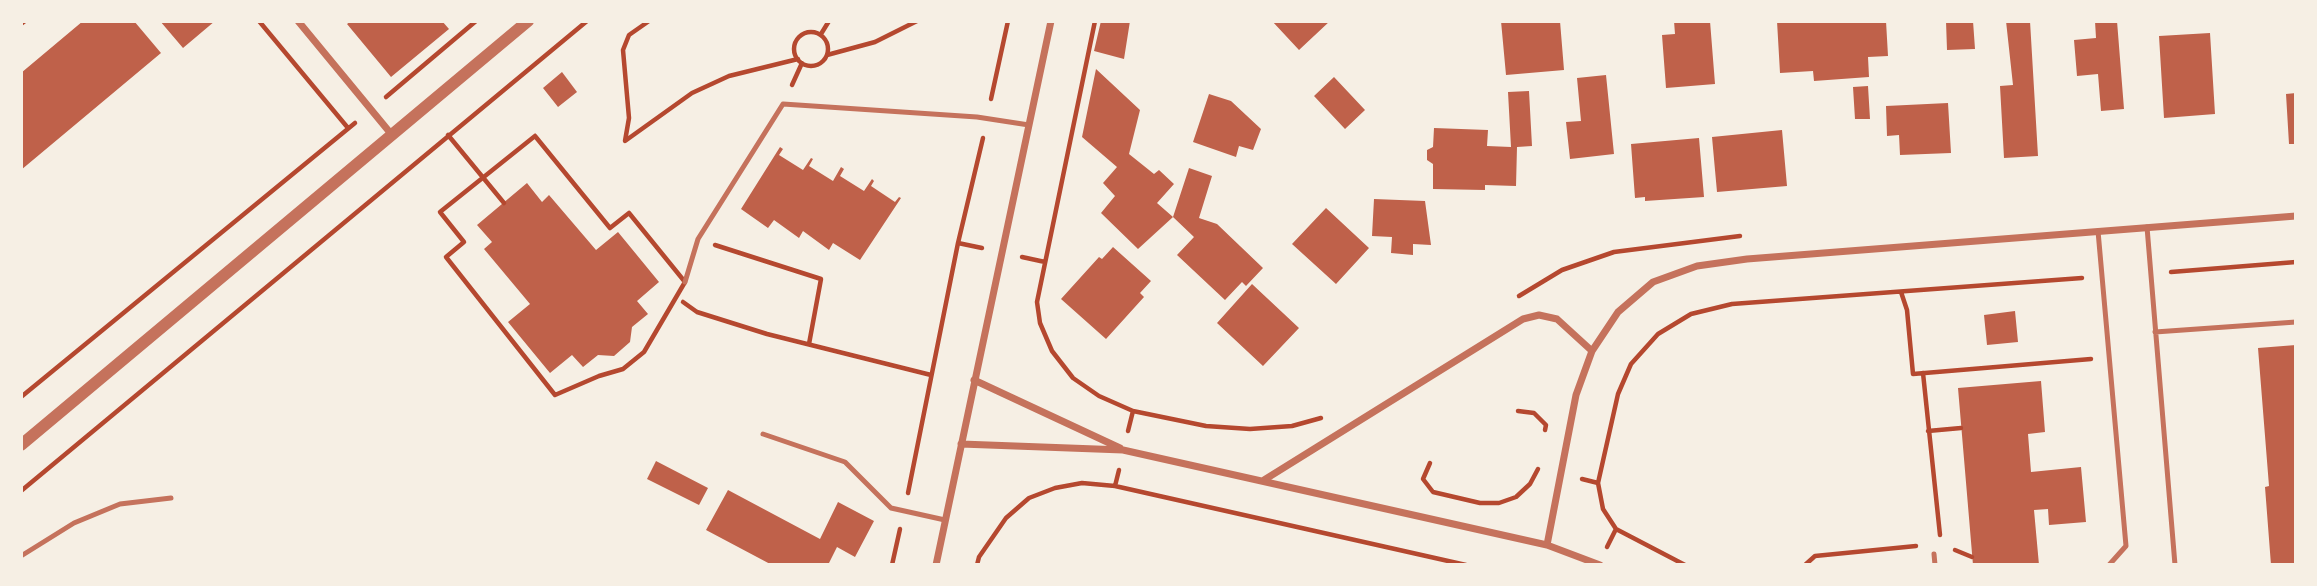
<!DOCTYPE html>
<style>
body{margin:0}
#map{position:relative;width:2317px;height:586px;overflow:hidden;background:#f6efe4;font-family:"Alegreya Sans",sans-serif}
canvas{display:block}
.frame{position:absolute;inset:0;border:23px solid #f6efe4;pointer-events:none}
</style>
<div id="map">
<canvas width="2317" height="586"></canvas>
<div class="frame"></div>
</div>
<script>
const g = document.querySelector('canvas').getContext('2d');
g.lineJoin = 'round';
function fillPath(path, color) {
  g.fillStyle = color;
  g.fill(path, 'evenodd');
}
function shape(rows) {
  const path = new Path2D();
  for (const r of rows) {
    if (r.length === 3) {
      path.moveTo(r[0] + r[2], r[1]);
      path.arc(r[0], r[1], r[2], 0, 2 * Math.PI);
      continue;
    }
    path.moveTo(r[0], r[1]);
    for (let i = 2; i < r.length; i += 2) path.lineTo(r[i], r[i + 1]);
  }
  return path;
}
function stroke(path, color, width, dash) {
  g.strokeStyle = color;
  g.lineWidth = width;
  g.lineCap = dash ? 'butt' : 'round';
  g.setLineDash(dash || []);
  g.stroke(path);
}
fillPath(shape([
 [83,21,134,21,161,53,21,170,21,73],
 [160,21,215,21,183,48],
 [351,21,442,21,449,29,391,77,347,24],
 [1101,21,1130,21,1124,59,1094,51],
 [1272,21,1330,21,1299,50],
 [1501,21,1560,21,1564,70,1506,75],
 [1674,21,1710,21,1715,84,1666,88,1662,35,1675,34],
 [1777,21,1886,21,1888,56,1868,57,1869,77,1814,81,1813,71,1780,73],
 [1946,21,1973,21,1975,49,1947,50],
 [2006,21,2030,21,2038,156,2004,158,2000,86,2013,85],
 [2095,21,2117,21,2124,109,2101,111,2098,74,2077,76,2074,40,2096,38],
 [2210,33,2215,114,2164,118,2159,36],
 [1096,69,1140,110,1129,154,1154,174,1159,170,1174,184,1157,203,1173,217,1138,249,1101,213,1115,196,1103,183,1117,167,1082,137],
 [562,72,577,92,558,107,543,88],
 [1606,75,1614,154,1570,159,1566,122,1581,121,1577,78],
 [1334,77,1365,110,1345,129,1314,96],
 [1868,86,1870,119,1855,119,1853,87],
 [1529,91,1532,146,1517,147,1516,186,1485,185,1485,190,1433,189,1433,164,1427,160,1427,150,1433,147,1434,128,1488,130,1487,146,1511,147,1508,92],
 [2296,93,2296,144,2289,144,2286,94],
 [1209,94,1231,101,1261,129,1253,150,1239,146,1236,157,1193,142],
 [1948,103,1951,153,1900,155,1899,135,1887,136,1886,106],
 [1782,130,1787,186,1717,192,1712,137],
 [1699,138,1704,197,1645,201,1645,197,1635,198,1631,144],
 [780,147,783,149,779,155,803,170,811,158,813,159,809,166,833,181,841,167,844,169,840,176,864,191,872,179,874,181,871,186,895,202,899,197,901,198,860,260,833,243,829,250,803,231,799,238,774,220,768,228,741,209],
 [1189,168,1212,176,1199,218,1217,224,1263,268,1246,286,1242,282,1225,300,1177,255,1194,237,1173,217],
 [527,183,542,202,549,195,596,250,618,232,659,282,637,301,648,314,632,327,630,342,614,356,598,355,583,367,572,355,550,373,508,322,530,304,484,249,492,242,477,225],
 [1374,199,1425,201,1431,245,1413,244,1413,255,1391,253,1392,237,1372,236],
 [1326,208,1369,248,1336,284,1292,244],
 [1113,247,1151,281,1140,293,1144,297,1106,339,1061,299,1099,257,1102,259],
 [1252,284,1299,328,1263,366,1217,323],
 [2015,311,2018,342,1987,345,1984,315],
 [2296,345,2296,565,2271,565,2265,487,2269,486,2258,348],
 [2041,381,2045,432,2028,434,2031,472,2081,467,2086,522,2049,525,2048,509,2034,510,2039,565,1973,565,1958,388],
 [656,461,708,488,699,505,647,479],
 [728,490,820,539,838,502,874,521,855,557,837,547,828,565,772,565,706,530]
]), '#bf614a');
stroke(shape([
 [259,21,348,128],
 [649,21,629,35,623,50,629,118,625,141,692,93,729,76,798,59],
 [1095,21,1037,302,1040,323,1052,351,1073,378,1099,396,1133,411,1206,426,1250,429,1292,426,1321,418],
 [21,24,25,21],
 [811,49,17],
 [821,34,829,21],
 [827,55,875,42,917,21],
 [792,85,802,63],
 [386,97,476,21],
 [991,99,1008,21],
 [448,135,504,203],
 [535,136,610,228,629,213,685,282,644,352,623,369,599,376,555,395,446,257,464,242,440,212,535,136],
 [958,243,982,248],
 [715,245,821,279,809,344],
 [1022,257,1045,262],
 [2171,272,2296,262],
 [1901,292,1907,310,1913,374,2091,359],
 [1519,296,1562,270,1614,252,1740,236],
 [683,302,697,312,767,334,931,375],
 [1923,373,1940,535],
 [21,397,355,123],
 [1518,411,1534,413,1546,425,1545,430],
 [1128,431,1133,411],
 [1928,431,1961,428],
 [1430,463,1423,479,1433,492,1480,503,1499,503,1516,497,1530,484,1538,469],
 [1582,479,1598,483],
 [1115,486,1119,470],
 [21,491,587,21],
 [908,493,958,243,983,138],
 [1607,547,1616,529],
 [1955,550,1972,557],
 [892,565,900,529],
 [977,565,979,557,1006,518,1029,498,1055,488,1082,483,1115,486,1466,565],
 [1685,565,1616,529,1603,509,1598,483,1618,394,1631,364,1658,334,1691,314,1732,304,2082,278],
 [1805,565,1815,556,1916,546]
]), '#b5482f', 4.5);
stroke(shape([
 [2147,227,2175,565],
 [2098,231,2126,546,2109,565],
 [685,282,698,239,783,104,977,117,1029,125],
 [2155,332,2296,322],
 [763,434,845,462,891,508,945,520],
 [1934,554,1935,565],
 [21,556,74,523,120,504,171,498]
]), '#c5725c', 5);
stroke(shape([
 [298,21,392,135],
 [974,380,1120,448],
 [961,444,1123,450,1547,545,1600,565],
 [1264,480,1523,319,1539,315,1557,319,1592,351],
 [1547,545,1576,395,1592,351,1618,312,1653,282,1697,266,1747,259,2296,216],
 [936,565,1051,21]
]), '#c5725c', 7);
stroke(shape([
 [21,445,528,21]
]), '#c5725c', 12);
</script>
